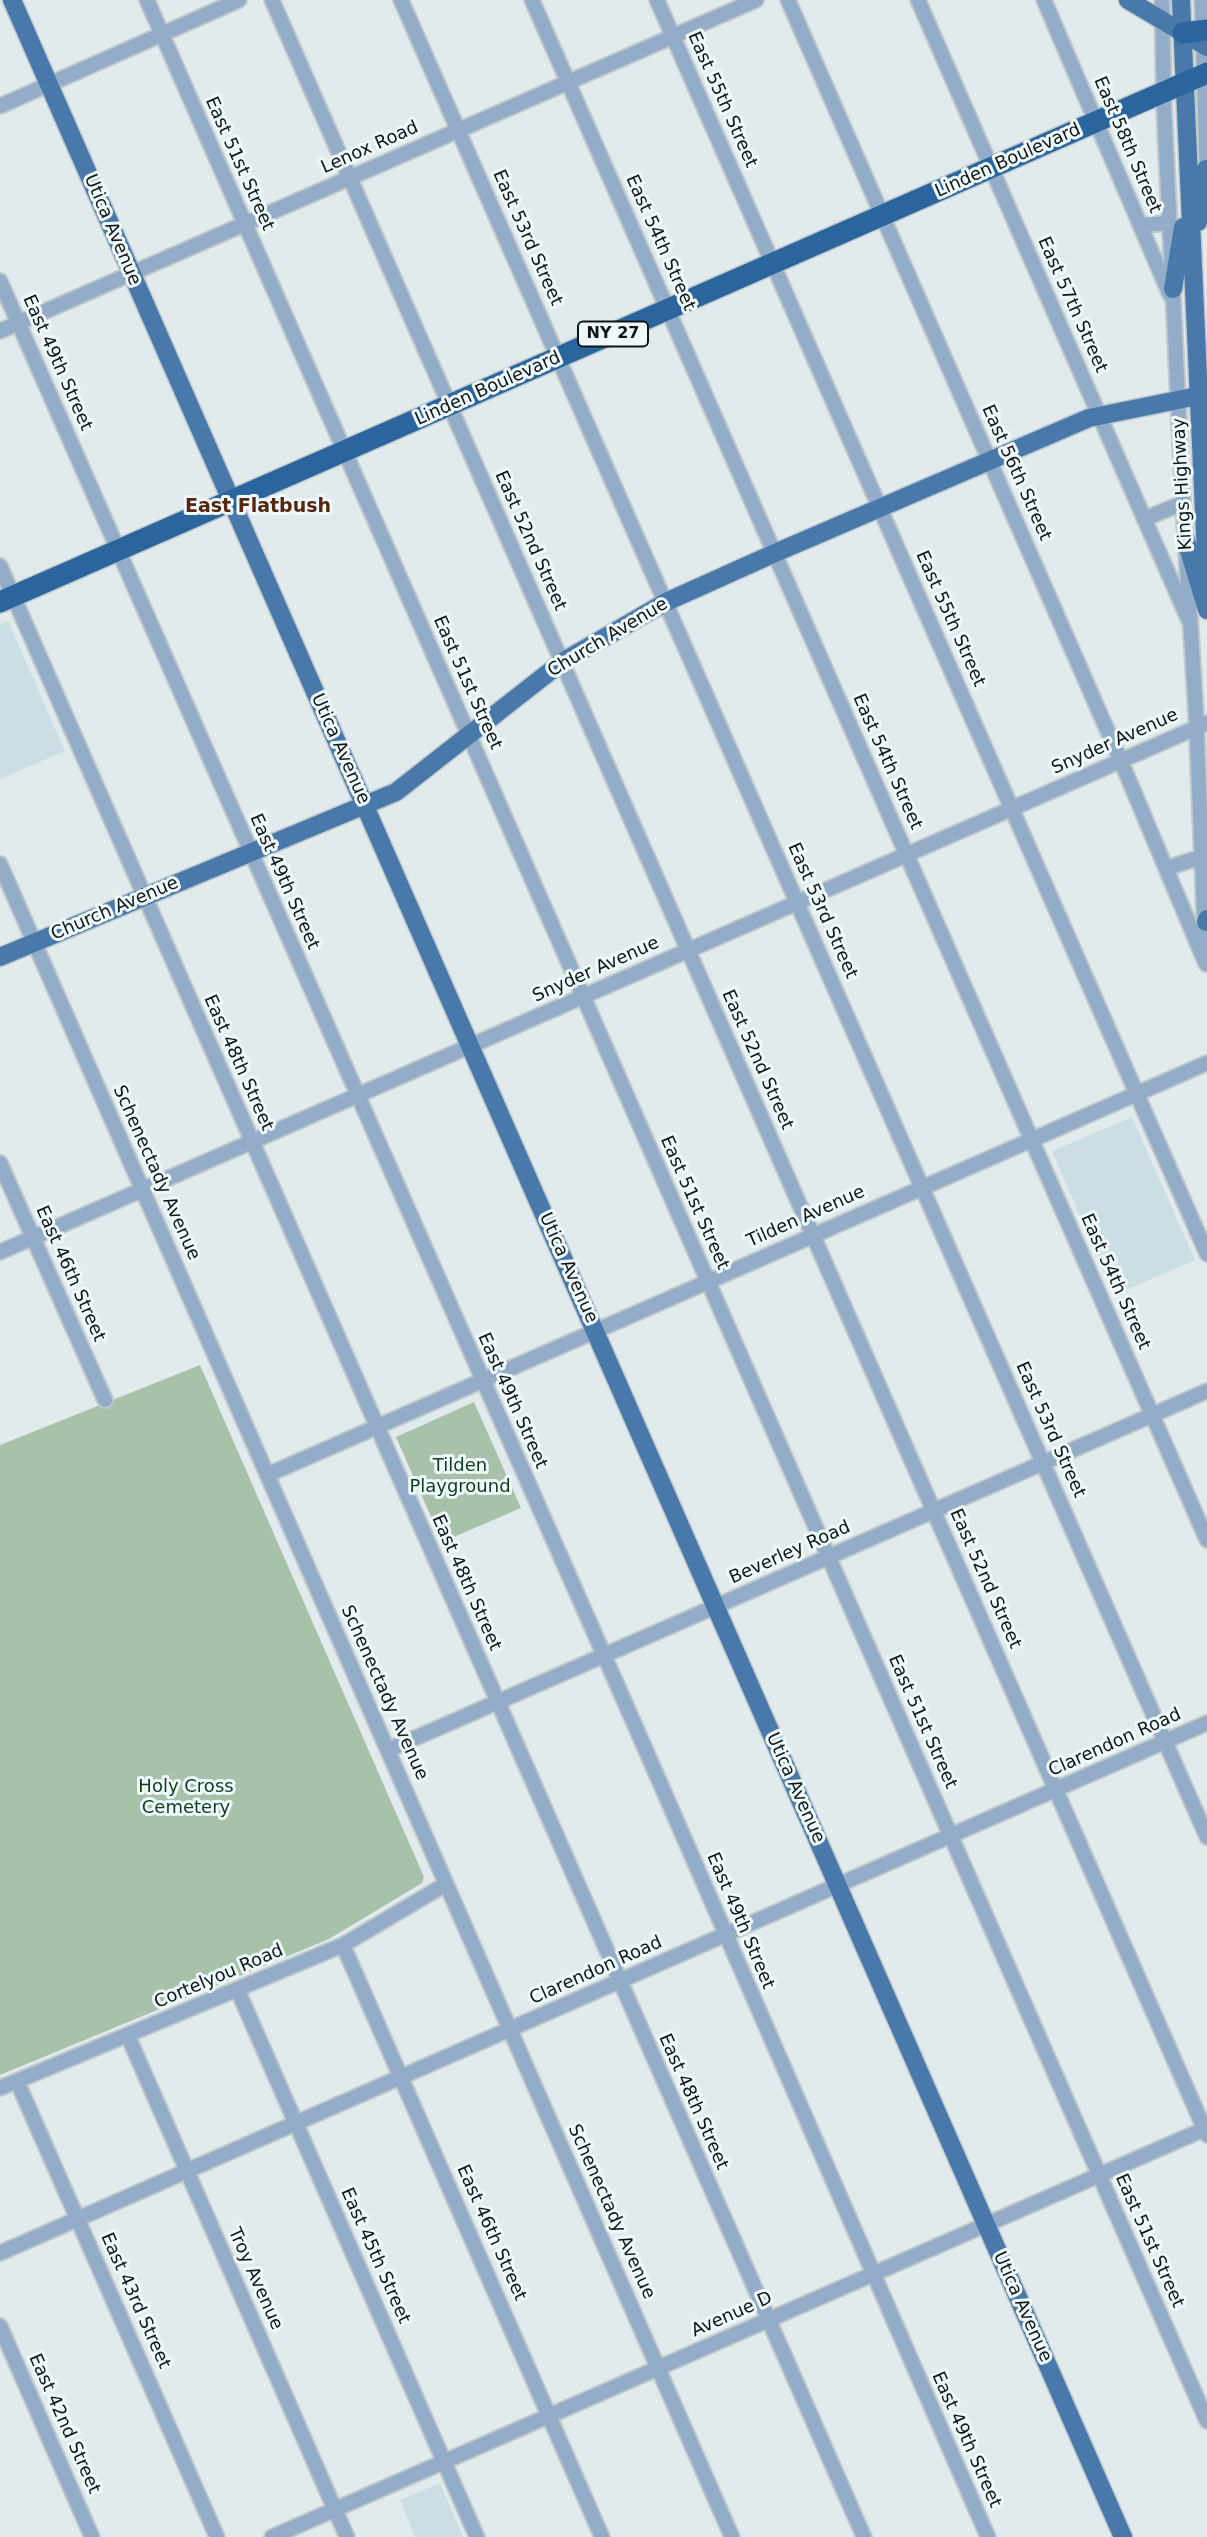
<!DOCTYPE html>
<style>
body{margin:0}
canvas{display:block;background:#e1ebee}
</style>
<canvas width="1207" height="2537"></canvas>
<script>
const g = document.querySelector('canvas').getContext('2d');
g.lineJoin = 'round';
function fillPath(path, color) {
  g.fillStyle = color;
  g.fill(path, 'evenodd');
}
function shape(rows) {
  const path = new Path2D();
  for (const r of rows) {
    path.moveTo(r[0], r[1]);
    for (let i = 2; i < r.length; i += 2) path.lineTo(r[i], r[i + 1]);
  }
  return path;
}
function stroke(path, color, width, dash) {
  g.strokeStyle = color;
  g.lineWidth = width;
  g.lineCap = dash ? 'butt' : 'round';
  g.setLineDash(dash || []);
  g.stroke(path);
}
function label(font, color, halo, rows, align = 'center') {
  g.font = font + ' "DejaVu Sans",sans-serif';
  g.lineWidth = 6;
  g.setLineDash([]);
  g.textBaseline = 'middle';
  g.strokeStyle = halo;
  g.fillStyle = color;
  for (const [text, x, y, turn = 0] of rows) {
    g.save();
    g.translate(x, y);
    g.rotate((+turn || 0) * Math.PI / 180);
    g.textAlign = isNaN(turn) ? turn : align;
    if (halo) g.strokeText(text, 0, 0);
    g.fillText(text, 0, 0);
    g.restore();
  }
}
fillPath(shape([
 [8,621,65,751,0,779,0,625],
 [1132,1117,1195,1260,1114,1295,1052,1151],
 [440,2483,463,2537,415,2537,400,2500]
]), '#cbdee3');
fillPath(shape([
 [200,1365,424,1877,422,1883,329,1939,0,2075,0,1445],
 [474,1402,521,1508,442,1542,396,1437]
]), '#a8c2aa');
const minor = shape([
 [147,0,1207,2421],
 [272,0,1207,2135],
 [401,0,1207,1837],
 [532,0,1207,1540],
 [657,0,1207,1254],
 [788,0,1126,773,1206,964],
 [918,0,1189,621],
 [1044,0,1170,295],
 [1162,0,1164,107,1183,503,1196,714,1206,960],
 [1202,0,1207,177],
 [0,106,239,0],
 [1140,225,1170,223],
 [0,281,651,1762,988,2537],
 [0,331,756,0],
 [1144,519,1183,503],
 [0,566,864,2537],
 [0,864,732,2537],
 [1167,868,1201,857],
 [0,1163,105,1400],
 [0,1252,1207,723],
 [267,1475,1207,1063],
 [388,1750,1207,1391],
 [343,1945,602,2537],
 [238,1991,477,2537],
 [128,2036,347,2537],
 [17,2081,217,2537],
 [0,2088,343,1945,446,1884],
 [0,2253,1207,1723],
 [0,2326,92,2537],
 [272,2537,1207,2128]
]);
const major = shape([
 [12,0,1123,2537],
 [1128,0,1207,47],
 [1181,0,1207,577],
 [1198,222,1206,169],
 [1173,289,1183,227],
 [1185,537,1207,610],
 [1206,922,1207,919],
 [0,957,396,792,562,662,666,602,775,553,1089,418,1207,394]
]);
const highway = shape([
 [1183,33,1207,30],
 [0,602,1207,73]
]);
stroke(minor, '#c0c9cb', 18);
stroke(major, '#c0c9cb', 21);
stroke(highway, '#c0c9cb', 24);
stroke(minor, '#93adc8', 14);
stroke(major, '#4879aa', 18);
stroke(highway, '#2a659e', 21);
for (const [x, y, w] of [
 [613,334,70]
]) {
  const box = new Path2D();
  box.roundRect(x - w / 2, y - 12.5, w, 25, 5);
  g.fillStyle = '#eef9fb';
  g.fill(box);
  stroke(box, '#121516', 2);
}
label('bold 16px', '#121516', null, [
 ["NY 27",613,334]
]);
label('18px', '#121516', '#eef9fb', [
 ["East 55th Street",722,100,66],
 ["East 58th Street",1127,145,67],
 ["Lenox Road",370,148,-24],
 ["Linden Boulevard",1008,161,-24],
 ["East 51st Street",239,164,66],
 ["Utica Avenue",112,230,67],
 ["East 53rd Street",527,238,66],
 ["East 54th Street",660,243,66],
 ["East 57th Street",1072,305,66],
 ["East 49th Street",57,363,66],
 ["Linden Boulevard",488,389,-24],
 ["East 56th Street",1016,473,66],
 ["Kings Highway",1183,484,-93],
 ["East 52nd Street",530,541,66],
 ["East 55th Street",950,619,66],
 ["Church Avenue",608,638,-31],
 ["East 51st Street",467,683,66],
 ["Snyder Avenue",1115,742,-24],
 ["Utica Avenue",340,749,66],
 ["East 54th Street",887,762,66],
 ["East 49th Street",284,882,66],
 ["Church Avenue",115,909,-23],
 ["East 53rd Street",822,911,66],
 ["Snyder Avenue",596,970,-24],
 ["East 52nd Street",757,1060,66],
 ["East 48th Street",238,1063,66],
 ["Schenectady Avenue",156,1173,66],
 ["East 51st Street",694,1203,66],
 ["Tilden Avenue",806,1217,-24],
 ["Utica Avenue",568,1268,66],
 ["East 46th Street",70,1274,66],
 ["East 54th Street",1115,1282,66],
 ["East 49th Street",512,1401,66],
 ["East 53rd Street",1050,1430,66],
 ["Beverley Road",790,1553,-24],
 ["East 52nd Street",985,1579,66],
 ["East 48th Street",466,1583,66],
 ["Schenectady Avenue",384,1693,66],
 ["East 51st Street",922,1722,66],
 ["Clarendon Road",1115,1743,-24],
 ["Utica Avenue",795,1788,66],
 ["East 49th Street",740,1921,67],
 ["Clarendon Road",596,1971,-24],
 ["Cortelyou Road",219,1977,-23],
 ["East 48th Street",693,2102,66],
 ["Schenectady Avenue",611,2212,66],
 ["East 46th Street",491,2233,66],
 ["East 51st Street",1149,2241,66],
 ["East 45th Street",375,2256,66],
 ["Troy Avenue",255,2279,66],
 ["East 43rd Street",135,2301,66],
 ["Utica Avenue",1022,2307,66],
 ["Avenue D",732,2315,-24],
 ["East 42nd Street",64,2424,66],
 ["East 49th Street",966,2440,66]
]);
label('18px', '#0d3c18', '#eef9fb', [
 ["Tilden",460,1466],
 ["Playground",460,1487],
 ["Holy Cross",186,1787],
 ["Cemetery",186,1808]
]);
label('bold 19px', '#57260e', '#eef9fb', [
 ["East Flatbush",258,507]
]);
</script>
